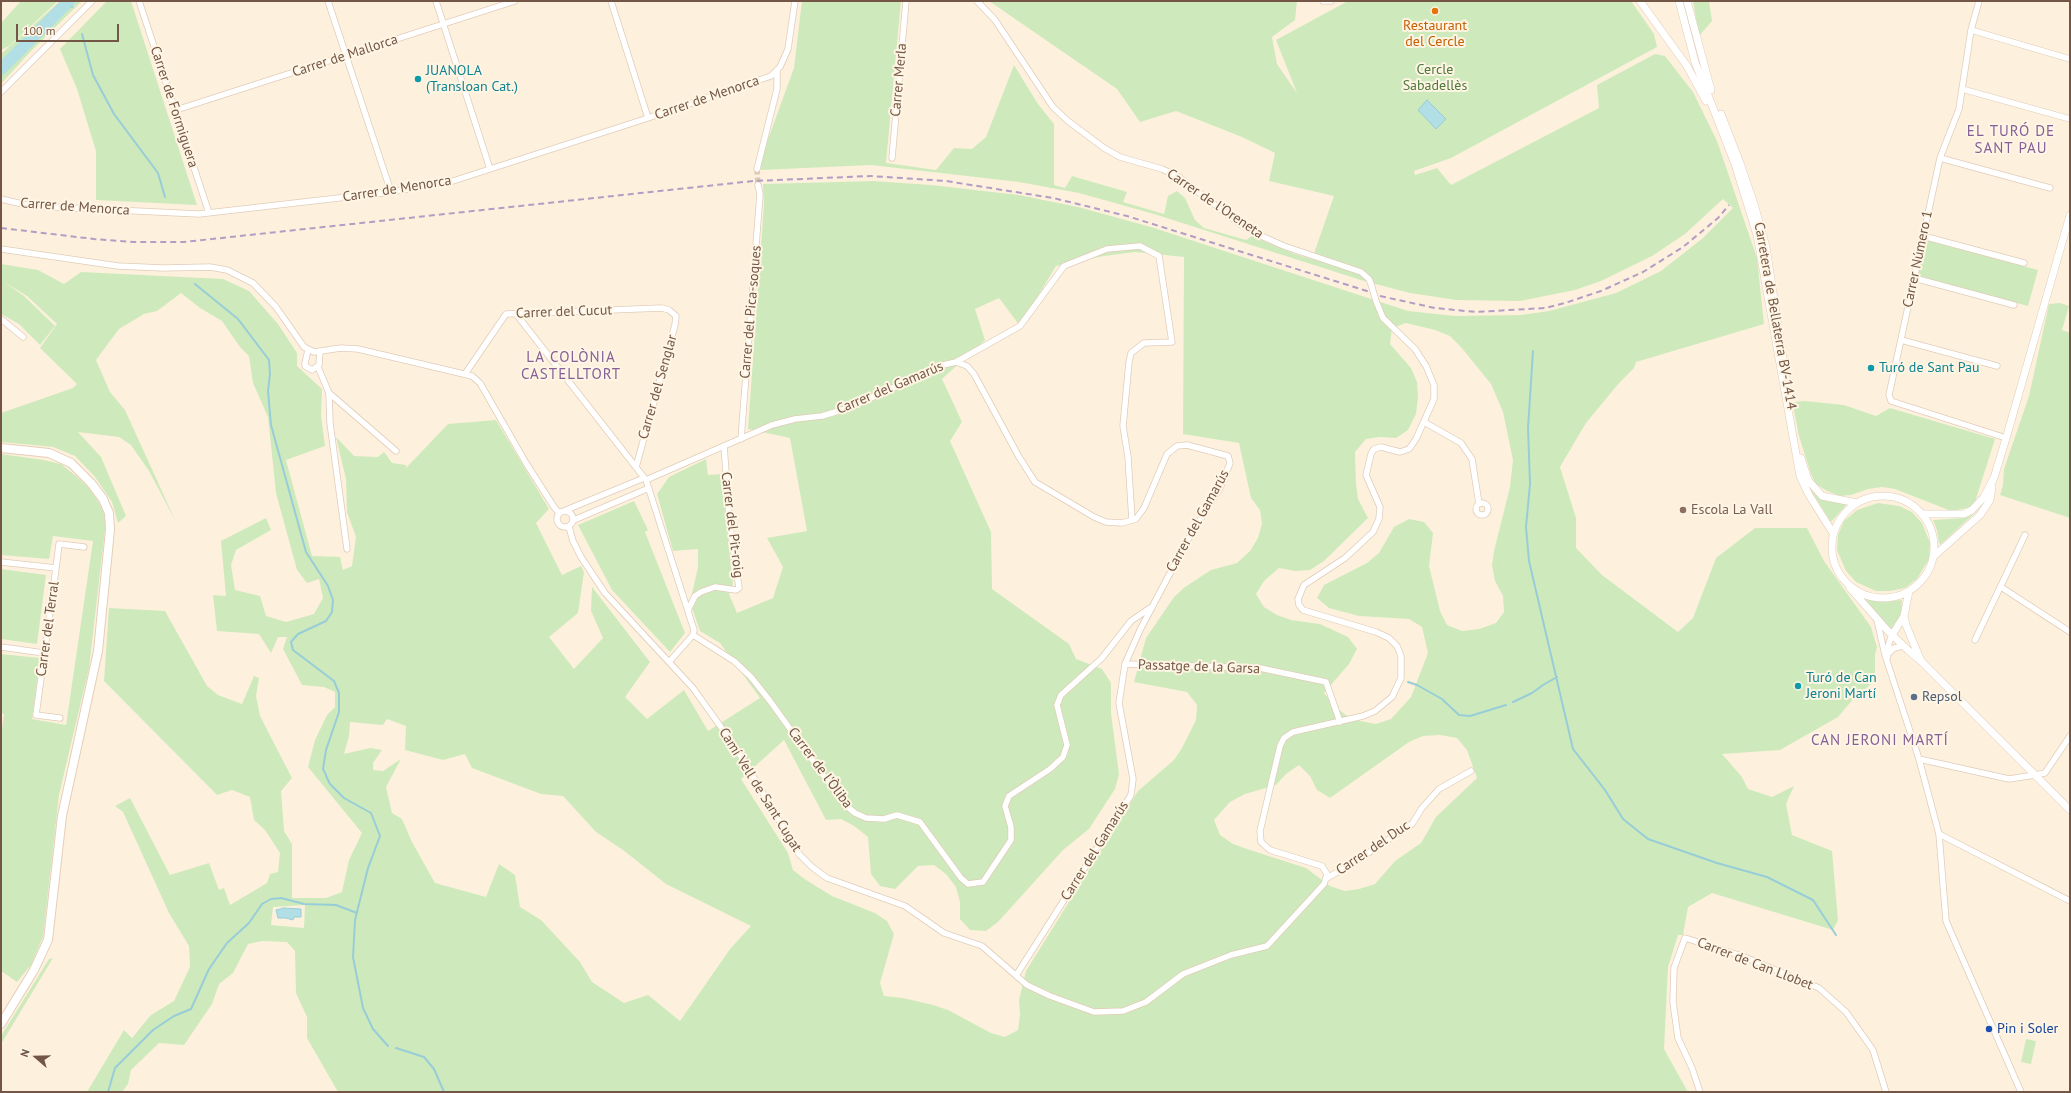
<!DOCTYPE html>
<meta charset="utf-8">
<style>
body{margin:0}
#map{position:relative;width:2071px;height:1093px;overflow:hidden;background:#fdf1dd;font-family:"PT Sans",sans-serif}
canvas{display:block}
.frame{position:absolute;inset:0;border:2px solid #735645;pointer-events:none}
.north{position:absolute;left:16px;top:1037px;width:40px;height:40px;-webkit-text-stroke:3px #fff5e4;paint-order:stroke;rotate:290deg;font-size:11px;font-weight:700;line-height:16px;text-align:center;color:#735645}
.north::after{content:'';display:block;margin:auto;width:14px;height:18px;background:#735645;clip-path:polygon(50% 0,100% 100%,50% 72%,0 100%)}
.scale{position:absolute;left:16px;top:24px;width:103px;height:18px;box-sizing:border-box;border:2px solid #735645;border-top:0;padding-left:5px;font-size:12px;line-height:14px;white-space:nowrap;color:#735645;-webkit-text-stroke:3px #fff5e4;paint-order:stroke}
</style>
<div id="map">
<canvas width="2071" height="1093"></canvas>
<div class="frame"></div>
<div class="north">N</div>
<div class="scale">100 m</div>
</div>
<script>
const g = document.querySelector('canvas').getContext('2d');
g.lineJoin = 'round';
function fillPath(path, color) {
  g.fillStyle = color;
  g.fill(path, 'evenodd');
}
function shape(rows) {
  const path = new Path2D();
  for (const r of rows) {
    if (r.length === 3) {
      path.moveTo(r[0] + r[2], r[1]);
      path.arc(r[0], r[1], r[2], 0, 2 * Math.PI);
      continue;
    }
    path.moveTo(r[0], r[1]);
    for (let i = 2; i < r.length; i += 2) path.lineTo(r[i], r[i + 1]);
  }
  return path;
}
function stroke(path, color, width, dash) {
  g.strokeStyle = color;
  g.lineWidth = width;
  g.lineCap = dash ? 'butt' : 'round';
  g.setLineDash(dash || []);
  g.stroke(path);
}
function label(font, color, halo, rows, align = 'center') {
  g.font = font + ' "PT Sans",sans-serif';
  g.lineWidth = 4;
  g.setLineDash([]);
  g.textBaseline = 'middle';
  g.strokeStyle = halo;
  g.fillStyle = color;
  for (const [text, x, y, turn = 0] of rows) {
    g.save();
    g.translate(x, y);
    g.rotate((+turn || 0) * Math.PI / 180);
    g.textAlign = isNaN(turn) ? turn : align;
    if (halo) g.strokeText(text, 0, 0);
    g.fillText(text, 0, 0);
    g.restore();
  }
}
fillPath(shape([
 [21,1,58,1,9,46,1,50,1,23],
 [60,1,82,1,30,52,1,84,1,54],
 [107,1,131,1,197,205,96,200,96,151,77,89,60,49],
 [802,1,901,1,886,163,936,170,954,148,972,149,986,137,1014,65,1038,104,1054,124,1054,185,1065,188,1072,176,1127,192,1123,202,1164,214,1168,196,1177,191,1185,198,1195,220,1204,228,1246,240,1252,236,1295,254,1312,259,1334,196,1269,181,1275,153,1242,137,1176,111,1140,122,1117,89,989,1,1297,1,1295,20,1272,37,1277,64,1297,93,1276,40,1348,1,1631,1,1654,34,1657,47,1451,158,1414,171,1415,175,1437,168,1451,185,1599,108,1597,85,1655,54,1665,56,1693,92,1717,141,1757,258,1764,324,1636,362,1634,368,1619,383,1586,423,1560,467,1576,518,1576,548,1602,575,1678,632,1693,618,1716,558,1755,528,1807,528,1824,561,1871,627,1877,647,1875,655,1875,681,1855,697,1838,717,1780,750,1722,754,1742,777,1748,789,1772,797,1794,786,1786,804,1792,835,1832,851,1838,920,1833,930,1712,893,1688,907,1683,935,1678,935,1668,967,1664,1049,1688,1092,338,1092,307,1038,307,1017,296,993,295,951,287,942,262,941,248,944,233,973,219,984,212,1004,184,1045,159,1043,131,1070,128,1084,122,1092,87,1092,124,1030,132,1038,151,1015,174,1001,190,967,189,946,169,913,123,812,115,806,130,798,170,875,209,863,219,890,224,888,230,905,267,883,270,874,278,872,280,853,265,830,254,820,250,797,232,790,217,795,104,681,109,608,165,611,207,686,218,695,242,704,254,676,259,678,256,696,260,716,292,778,281,791,284,831,292,844,292,898,326,898,342,892,349,860,362,833,308,767,315,740,327,715,335,707,335,692,324,687,302,685,283,649,287,637,278,637,271,653,259,634,217,631,213,595,226,596,221,541,266,518,271,530,236,550,231,565,235,590,260,596,266,616,286,622,314,614,323,598,319,579,307,583,297,570,276,493,268,417,253,383,249,356,240,347,222,321,200,308,181,293,157,311,144,314,119,329,96,360,110,392,125,410,176,522,149,471,131,445,119,437,78,432,101,457,126,516,118,523,112,502,95,477,75,456,53,447,1,442,1,413,73,388,77,384,40,348,57,324,27,296,4,282,24,296,55,326,40,345,19,324,1,314,1,264,38,270,64,284,81,272,223,279,249,291,278,324,297,353,297,366,322,389,321,416,325,446,286,460,312,556,340,557,343,570,352,566,356,537,347,512,346,479,336,437,354,456,378,457,384,452,392,463,406,465,406,468,448,424,496,420,549,509,536,523,562,575,581,566,584,572,578,613,549,637,574,669,603,638,591,611,592,587,650,662,625,697,647,719,684,690,708,731,760,698,720,643,700,631,692,608,691,598,698,567,698,549,673,551,657,494,669,477,706,459,708,475,721,474,733,585,729,594,737,613,773,598,783,567,767,538,807,531,790,438,748,429,764,204,763,184,873,181,931,185,1019,195,1078,207,1151,227,1408,311,1455,316,1521,315,1549,311,1616,293,1661,271,1703,238,1733,208,1723,199,1685,234,1652,256,1601,281,1575,290,1520,301,1456,300,1410,293,1364,281,1154,214,1079,193,1019,182,871,165,761,170,761,162,763,153,794,68],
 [1135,252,1184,257,1183,434,1239,443,1251,498,1260,510,1262,524,1258,538,1250,551,1237,563,1211,570,1185,587,1174,597,1146,638,1134,682,1187,692,1197,705,1196,720,1182,748,1174,760,1138,791,1026,971,1019,1000,1020,1015,1018,1030,1005,1037,991,1033,948,1010,933,1005,903,998,884,996,880,983,894,934,887,921,875,913,832,896,806,880,793,870,788,853,741,779,784,740,826,820,841,819,854,826,868,837,871,874,880,886,895,889,918,866,934,865,946,874,956,887,960,902,960,919,970,930,986,931,998,922,1063,850,1089,829,1115,789,1119,774,1111,713,1111,683,1102,669,1076,659,1069,644,992,589,991,532,950,441,962,422,942,379,985,340,975,309,999,298,1020,326,1056,266,1104,256],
 [1406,323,1435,330,1450,336,1461,347,1491,384,1503,412,1513,460,1510,487,1494,551,1492,565,1495,581,1503,596,1504,612,1496,623,1479,629,1462,631,1447,625,1440,611,1429,566,1433,533,1424,522,1409,519,1394,527,1379,553,1367,563,1324,585,1317,598,1329,608,1359,616,1409,619,1422,627,1428,653,1411,697,1391,719,1376,724,1360,721,1346,715,1334,706,1324,693,1349,664,1357,649,1348,637,1320,624,1291,620,1277,615,1264,607,1256,594,1264,581,1279,568,1295,571,1310,570,1324,561,1368,518,1358,499,1356,484,1355,452,1366,439,1380,437,1396,438,1408,430,1416,414,1418,398,1417,382,1411,368,1390,344,1392,328],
 [387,719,406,726,405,750,443,760,465,754,472,768,541,794,563,796,596,832,623,850,666,884,751,926,730,949,680,1021,648,995,624,1003,592,982,580,962,541,920,520,907,515,875,499,864,486,897,435,883,412,842,402,819,392,813,386,787,401,759,383,771,373,770,373,763,382,750,370,748,344,754,349,736,350,722,383,725],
 [1440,735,1457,738,1467,750,1477,778,1436,817,1421,843,1395,861,1375,884,1359,889,1345,891,1330,886,1306,868,1247,849,1233,844,1220,835,1214,820,1230,802,1245,794,1276,785,1286,774,1299,765,1310,776,1317,790,1330,798,1409,742,1423,736],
 [305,905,304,928,271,925,273,907],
 [1693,1,1709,1,1712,21,1699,36],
 [1926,240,2038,270,2028,306,1918,276],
 [2060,303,2069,306,2062,330,2070,333,2070,518,2000,495,2003,485,2004,469,2029,396,2049,304],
 [1805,401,1844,405,1876,416,1890,408,1995,439,1975,502,1968,508,1951,511,1895,489,1882,487,1868,489,1851,495,1840,496,1827,491,1816,484,1811,474,1799,436,1794,410,1794,402],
 [1,454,44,460,61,464,76,476,91,490,102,508,106,521,89,668,59,795,43,937,31,965,17,982,1,971,1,736,4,714,1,713,1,654,40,658,32,719,66,725,93,541,53,536,49,559,1,555],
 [1810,489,1818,497,1826,501,1847,504,1831,522],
 [634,501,648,530,645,532,685,633,670,652,612,590,578,525],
 [1878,503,1899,506,1912,512,1922,523,1930,543,1929,559,1917,579,1905,588,1890,591,1876,591,1856,582,1846,571,1837,550,1838,535,1844,521,1857,510],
 [1979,509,1941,544,1939,543,1937,530,1933,520,1963,518],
 [1,569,46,575,37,644,1,639],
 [1861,598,1882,602,1902,600,1901,618,1893,629,1891,629],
 [53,958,1,1044,1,1036,49,959],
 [2026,1039,2036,1041,2031,1064,2021,1062]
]), '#ceeabc');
const water = shape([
 [1427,100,1446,119,1436,129,1418,110,1427,100],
 [284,908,301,909,301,917,294,917,293,920,286,918,278,918,276,910,284,908]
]);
fillPath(water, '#b2dee6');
stroke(water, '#98cdd8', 1);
stroke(shape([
 [71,1,72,7],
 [82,34,93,75,114,114,158,173,165,197],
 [195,284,238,319,269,360,270,374,268,391,271,425,306,552,328,586,333,600,332,612,326,621,298,634,291,642,293,650,334,681,339,693,339,712,326,750,323,769,326,775],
 [1533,351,1528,428,1530,484,1526,527,1529,561,1573,749,1605,790,1623,819,1648,839,1717,863,1767,877,1813,900,1836,935],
 [1408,682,1417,685,1442,699,1459,715,1470,716,1506,705],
 [1513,702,1532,693,1543,685,1557,677],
 [326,776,330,784,344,798,371,813,380,836,368,868,355,920,353,957,363,1008,373,1029,388,1046],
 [396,1048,424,1057,434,1069,444,1092],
 [108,1092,115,1068,153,1030,174,1016,191,1009,209,969,227,943,249,923,262,904,271,899,281,898,304,904,336,905,357,913]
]), '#98cdd8', 2);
stroke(shape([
 [1,69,69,1]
]), '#b2dee6', 12);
stroke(shape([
 [757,169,758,185]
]), '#dacab7', 5.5, [5.5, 3]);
const minor = shape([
 [139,1,209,213],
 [328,1,391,192],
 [436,1,490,169],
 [611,1,648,118],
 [977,1,995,20,1053,107,1068,121,1104,148,1120,157,1162,169,1179,177,1241,225,1259,235,1284,246,1361,272,1369,279,1371,284],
 [1323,1,1331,1],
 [1979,1,1971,30,1959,109,1940,158,1889,395,1891,401,2006,438],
 [1971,30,2070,59],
 [1962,89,2070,119],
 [1,92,92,1],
 [176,110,515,1],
 [892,158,906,1],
 [1940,158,2050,188],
 [757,169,777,89,777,71],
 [1,199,31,206,199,214,391,192,453,181,648,118,771,76,780,67,788,49,795,1],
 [1923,236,2024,263],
 [1,249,118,266,163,268,210,267,227,270,253,283,276,307,304,347,314,352,341,348,358,349,472,376,480,383,526,463,554,507,559,513],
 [1914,278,2014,305],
 [516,314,646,480,694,630,693,635],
 [1,319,23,337],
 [1901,340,1997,366],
 [308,350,305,363,305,366,312,370,319,365,320,351],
 [956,362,1020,326,1064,266,1107,249,1140,246,1159,256,1172,342,1144,343,1131,353,1129,362,1123,426,1128,457,1132,520],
 [318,367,329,393,330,423,347,549],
 [465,374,506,314,662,308,669,310,676,316,675,325,636,467],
 [329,393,396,451],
 [1424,422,1461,443,1472,459,1479,504],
 [741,439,760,194,758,185],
 [646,480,772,425,795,419,822,416,849,408,943,365,956,362,967,366,974,374,1019,457,1035,482,1094,517,1106,522,1122,523,1136,519,1144,508,1167,454,1177,446,1187,445,1228,456,1230,463,1220,488,1187,541,1140,630,1125,664,1119,703,1133,779,1131,795,1017,974],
 [1482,509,6],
 [566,510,644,478],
 [565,519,8],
 [574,520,649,488],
 [569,527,573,541,581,557,605,593,693,688,736,748,799,854,812,867,827,878,905,906,944,933,982,946,1027,985,1050,996,1094,1012,1123,1011,1146,1002,1183,974,1231,955,1267,946,1324,884,1327,874,1322,866,1270,850,1261,842,1260,831,1280,746,1284,738,1293,732,1363,716,1375,711,1392,697,1401,678,1401,656,1397,646,1389,638,1376,632,1303,610,1299,605,1298,599,1304,585,1345,558,1373,532,1379,519,1380,507,1366,475,1371,454,1374,449,1381,447,1400,452,1409,449,1416,439,1434,399,1434,385,1426,366,1415,349,1383,318,1376,301],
 [1,562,56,568],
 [2001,587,2070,632],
 [688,610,695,596,701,592,715,587,736,590,739,588,730,526,724,446],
 [1877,620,1885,655,1919,759,1939,834,1946,921,2021,1092],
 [693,635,734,661,751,677,770,701,844,804,855,813,866,818,884,819,897,815,920,822,961,878,968,884,983,882,1011,840,1011,827,1005,806,1009,796,1050,769,1063,757,1067,745,1057,705,1061,695,1102,658,1131,621,1150,608],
 [1975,640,2025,535],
 [1,647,44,653],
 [1888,654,1894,648,1903,646],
 [1887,659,1889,643,1892,635],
 [669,662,693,635],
 [1125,664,1260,668,1326,682,1340,722],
 [60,718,36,715,56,568,59,544,84,547],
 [1919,759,2009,779,2035,775,2045,773,2070,736],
 [1939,834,2070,901],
 [1327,878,1350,865,1412,824,1422,808,1439,789,1471,771],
 [1700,1092,1692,1068,1678,1038,1673,1002,1674,968,1685,938,1742,956,1819,988,1846,1012,1873,1050,1886,1092]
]);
const tertiary = shape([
 [1640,1,1687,66,1706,101],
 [1679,1,1695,62,1735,164,1757,235,1800,476,1809,495,1833,533],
 [1687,1,1711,90],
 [1721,114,1740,163,1754,204,1766,247,1788,391],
 [1801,458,1808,480,1822,496,1857,503],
 [1883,547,51],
 [1923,514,1964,514,1972,510,1984,497,1994,478,2007,435,2070,215],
 [1933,557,1980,515,1990,500,1992,488],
 [1850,588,1887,630,1909,651,1921,661,2070,810],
 [1909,591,1904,616,1906,625,1921,661],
 [1892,635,1904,616]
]);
const secondary = shape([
 [1,448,49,453,71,463,91,483,103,499,109,513,110,530,98,651,62,816,48,940,34,970,1,1024]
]);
stroke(minor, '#e1ccb9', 7);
stroke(tertiary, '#e1ccb9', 8);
stroke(secondary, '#e6ceb7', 10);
stroke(minor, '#fff', 5.5);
stroke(tertiary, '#fff', 7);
stroke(secondary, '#fff', 8);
stroke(shape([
 [1,228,94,239,134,242,184,242,753,181,871,176,946,181,1053,198,1127,216,1370,292],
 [1380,296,1435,308,1476,312,1545,308,1565,303,1601,291,1643,272,1683,247,1718,218,1729,205]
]), '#b39dc5', 2, [6, 4]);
const minorBridge = shape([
 [1371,284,1376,301]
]);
stroke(minorBridge, '#e1ccb9', 7, []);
stroke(minorBridge, '#fff', 5.5);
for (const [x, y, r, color] of [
 [1435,11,4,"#e8710a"],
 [418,79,4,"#0f9aa8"],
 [1871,368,4,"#0f9aa8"],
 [1683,510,4,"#8d6e63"],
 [1798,686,4,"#0f9aa8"],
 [1914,697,4,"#5c6f8a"],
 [1989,1029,4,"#1a4fb4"]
]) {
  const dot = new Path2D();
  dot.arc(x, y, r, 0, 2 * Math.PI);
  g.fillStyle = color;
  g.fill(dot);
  stroke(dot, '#fff5e4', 1.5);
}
label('14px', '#c56008', '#fff5e4', [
 ["Restaurant",1435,26],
 ["del Cercle",1435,42]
]);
label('14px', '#735645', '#fff5e4', [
 ["Carrer de Mallorca",345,56,-18],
 ["Carrer Merla",899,80,-85],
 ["Carrer de Menorca",707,98,-19],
 ["Carrer de Formiguera",174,107,72],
 ["Carrer de Menorca",397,189,-9],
 ["Carrer de l'Oreneta",1215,204,34],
 ["Carrer de Menorca",75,207,4],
 ["Carrer Número 1",1918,259,-78],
 ["Carrer del Cucut",564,312,-2],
 ["Carrer del Pica-soques",751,312,-85],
 ["Carretera de Bellaterra BV-1414",1775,316,80],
 ["Carrer del Senglar",658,387,-74],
 ["Carrer del Gamarús",890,388,-23],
 ["Carrer del Gamarús",1198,521,-61],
 ["Carrer del Pit-roig",732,525,83],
 ["Carrer del Terral",48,629,-82],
 ["Passatge de la Garsa",1199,667,2],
 ["Carrer de l'Òliba",820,768,53],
 ["Camí Vell de Sant Cugat",760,790,58],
 ["Carrer del Duc",1373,848,-34],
 ["Carrer del Gamarús",1095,851,-58],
 ["Carrer de Can Llobet",1755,964,21]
]);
label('14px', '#4e793d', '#fff5e4', [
 ["Cercle",1435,70],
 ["Sabadellès",1435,86]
]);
label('14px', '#0d838f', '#fff5e4', [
 ["JUANOLA",426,71],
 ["(Transloan Cat.)",426,87],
 ["Turó de Sant Pau",1879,368],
 ["Turó de Can",1806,678],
 ["Jeroni Martí",1806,694]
], 'left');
label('14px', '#785e54', '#fff5e4', [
 ["Escola La Vall",1691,510]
], 'left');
label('14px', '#4e5e75', '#fff5e4', [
 ["Repsol",1922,697]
], 'left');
label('14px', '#164399', '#fff5e4', [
 ["Pin i Soler",1997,1029]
], 'left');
g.letterSpacing = '1px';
label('15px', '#856097', '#fff5e4', [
 ["EL TURÓ DE",2011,132],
 ["SANT PAU",2011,149],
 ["LA COLÒNIA",571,358],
 ["CASTELLTORT",571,375],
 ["CAN JERONI MARTÍ",1880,741]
]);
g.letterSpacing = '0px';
</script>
